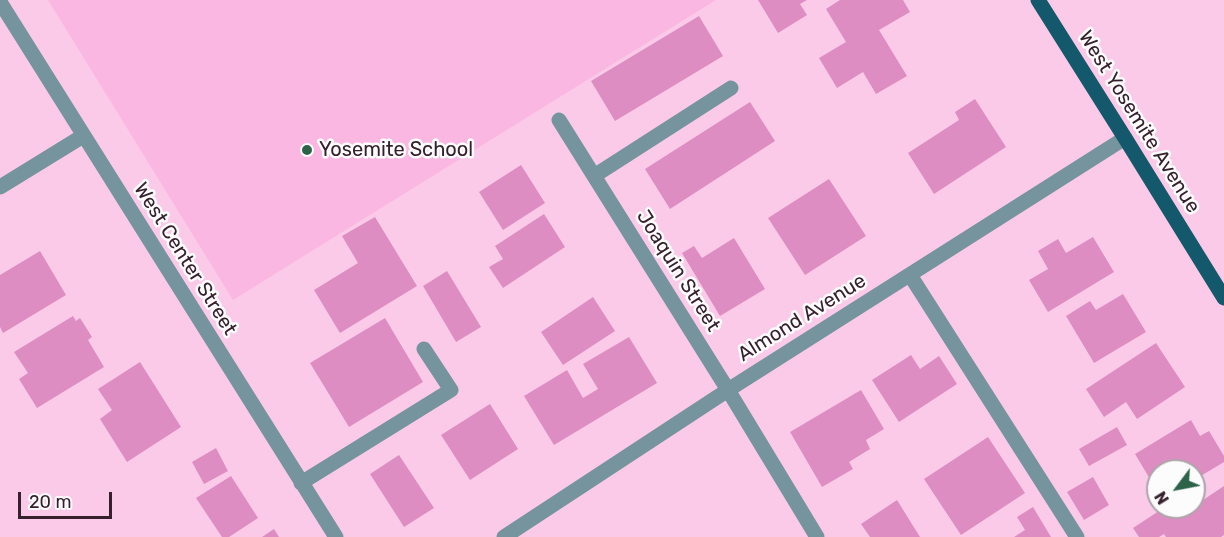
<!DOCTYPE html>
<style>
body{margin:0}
#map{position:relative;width:1224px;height:537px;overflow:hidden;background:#fbcae8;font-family:Rubik,sans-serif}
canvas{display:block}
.north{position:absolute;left:1146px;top:459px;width:60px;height:60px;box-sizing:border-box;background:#fcfcfc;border:2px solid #ada4aa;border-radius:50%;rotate:238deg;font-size:16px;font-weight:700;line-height:24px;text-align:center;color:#36202e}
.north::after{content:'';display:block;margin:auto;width:21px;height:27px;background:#2d6349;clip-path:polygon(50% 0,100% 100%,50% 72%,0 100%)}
.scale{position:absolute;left:18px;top:492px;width:94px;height:27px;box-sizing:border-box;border:3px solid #36202e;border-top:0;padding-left:8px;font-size:18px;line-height:21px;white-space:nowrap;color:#36202e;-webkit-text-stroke:4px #fcfcfc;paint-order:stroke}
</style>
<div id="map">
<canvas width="1224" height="537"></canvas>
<div class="north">N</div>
<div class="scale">20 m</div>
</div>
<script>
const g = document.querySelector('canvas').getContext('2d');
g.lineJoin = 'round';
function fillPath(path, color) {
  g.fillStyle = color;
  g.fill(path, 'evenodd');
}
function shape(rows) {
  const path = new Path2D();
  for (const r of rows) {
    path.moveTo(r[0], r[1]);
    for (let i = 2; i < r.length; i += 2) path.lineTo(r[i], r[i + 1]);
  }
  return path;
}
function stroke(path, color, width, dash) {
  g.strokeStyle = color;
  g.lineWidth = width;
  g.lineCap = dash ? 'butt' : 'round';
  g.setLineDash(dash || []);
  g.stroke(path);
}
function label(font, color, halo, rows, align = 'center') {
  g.font = font + ' Rubik,sans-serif';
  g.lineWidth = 5;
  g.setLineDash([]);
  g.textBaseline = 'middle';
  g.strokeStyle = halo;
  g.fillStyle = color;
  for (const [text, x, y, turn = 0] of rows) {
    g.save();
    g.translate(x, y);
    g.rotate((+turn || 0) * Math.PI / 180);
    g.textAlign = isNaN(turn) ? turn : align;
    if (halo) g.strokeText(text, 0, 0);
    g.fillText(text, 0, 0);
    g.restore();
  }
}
fillPath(shape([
 [48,0,716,0,233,300]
]), '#fab7e2');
fillPath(shape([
 [758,0,807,0,800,4,807,15,778,33],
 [840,0,903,0,910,12,879,30,907,76,876,94,863,72,837,88,819,58,846,42,826,9],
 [699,16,723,56,615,121,591,81],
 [975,99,1006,147,934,194,908,153,959,120,955,112],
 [750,102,775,141,670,209,645,169],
 [521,165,545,203,503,230,479,192],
 [829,179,866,236,805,275,768,218],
 [544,214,565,247,503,288,489,267,503,259,495,246],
 [375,217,417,286,340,333,314,290,358,263,342,236],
 [1093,237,1114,272,1048,312,1029,280,1048,269,1038,251,1058,239,1066,253],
 [734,238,765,289,720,316,682,253,694,246,702,258],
 [40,251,66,295,3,333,0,327,0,275],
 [447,271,481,327,456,342,423,286],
 [1123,294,1146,332,1094,363,1066,316,1090,301,1096,310],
 [593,297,615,331,563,365,541,332],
 [73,316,76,321,80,318,92,337,88,340,104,367,37,408,19,379,28,373,14,352],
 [385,318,423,382,349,427,310,363],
 [629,337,657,383,554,445,524,396,567,370,583,398,598,389,583,364],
 [1156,343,1185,387,1137,419,1126,402,1104,417,1086,389],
 [911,355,920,369,939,356,957,384,899,422,872,380],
 [140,362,181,427,127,462,100,419,112,410,98,389],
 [861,390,884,429,866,440,870,449,849,462,853,469,822,487,790,432],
 [490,404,518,449,470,480,441,435],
 [1191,420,1200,436,1209,431,1224,456,1224,462,1194,480,1194,471,1158,471,1158,474,1150,479,1135,454],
 [1117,427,1127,445,1089,466,1079,449],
 [988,437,1025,493,961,535,924,479],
 [216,448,228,471,204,484,192,462],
 [399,455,434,508,404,527,370,474],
 [231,476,258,518,229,537,222,537,196,498],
 [1093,477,1109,505,1084,520,1067,492],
 [1224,486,1224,535,1221,537,1166,537,1164,534,1159,537,1139,537,1133,528,1165,507,1177,507,1182,514,1194,507,1194,506],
 [897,500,920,537,870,537,861,524],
 [1033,507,1051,537,1014,537,1025,530,1017,517],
 [274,529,279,537,262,537]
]), '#de8dc2');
stroke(shape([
 [0,2,336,537],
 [559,120,728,390,817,537],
 [594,176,731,88],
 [0,187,83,136],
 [910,275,1077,537],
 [301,483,451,390,424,349],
 [504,537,728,390,1125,138]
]), '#75949e', 15);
stroke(shape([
 [1038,0,1125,138,1224,298]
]), '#13586b', 15);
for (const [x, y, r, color] of [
 [307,150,6,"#2d6349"]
]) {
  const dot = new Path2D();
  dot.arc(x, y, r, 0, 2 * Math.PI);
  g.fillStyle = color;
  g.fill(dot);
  stroke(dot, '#fcfcfc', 2);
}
label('20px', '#36202e', '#fcfcfc', [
 ["West Yosemite Avenue",1139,122,58],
 ["West Center Street",185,259,58],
 ["Joaquin Street",678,271,58],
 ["Almond Avenue",802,318,-32]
]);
label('20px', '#36202e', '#fcfcfc', [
 ["Yosemite School",319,150]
], 'left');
</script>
